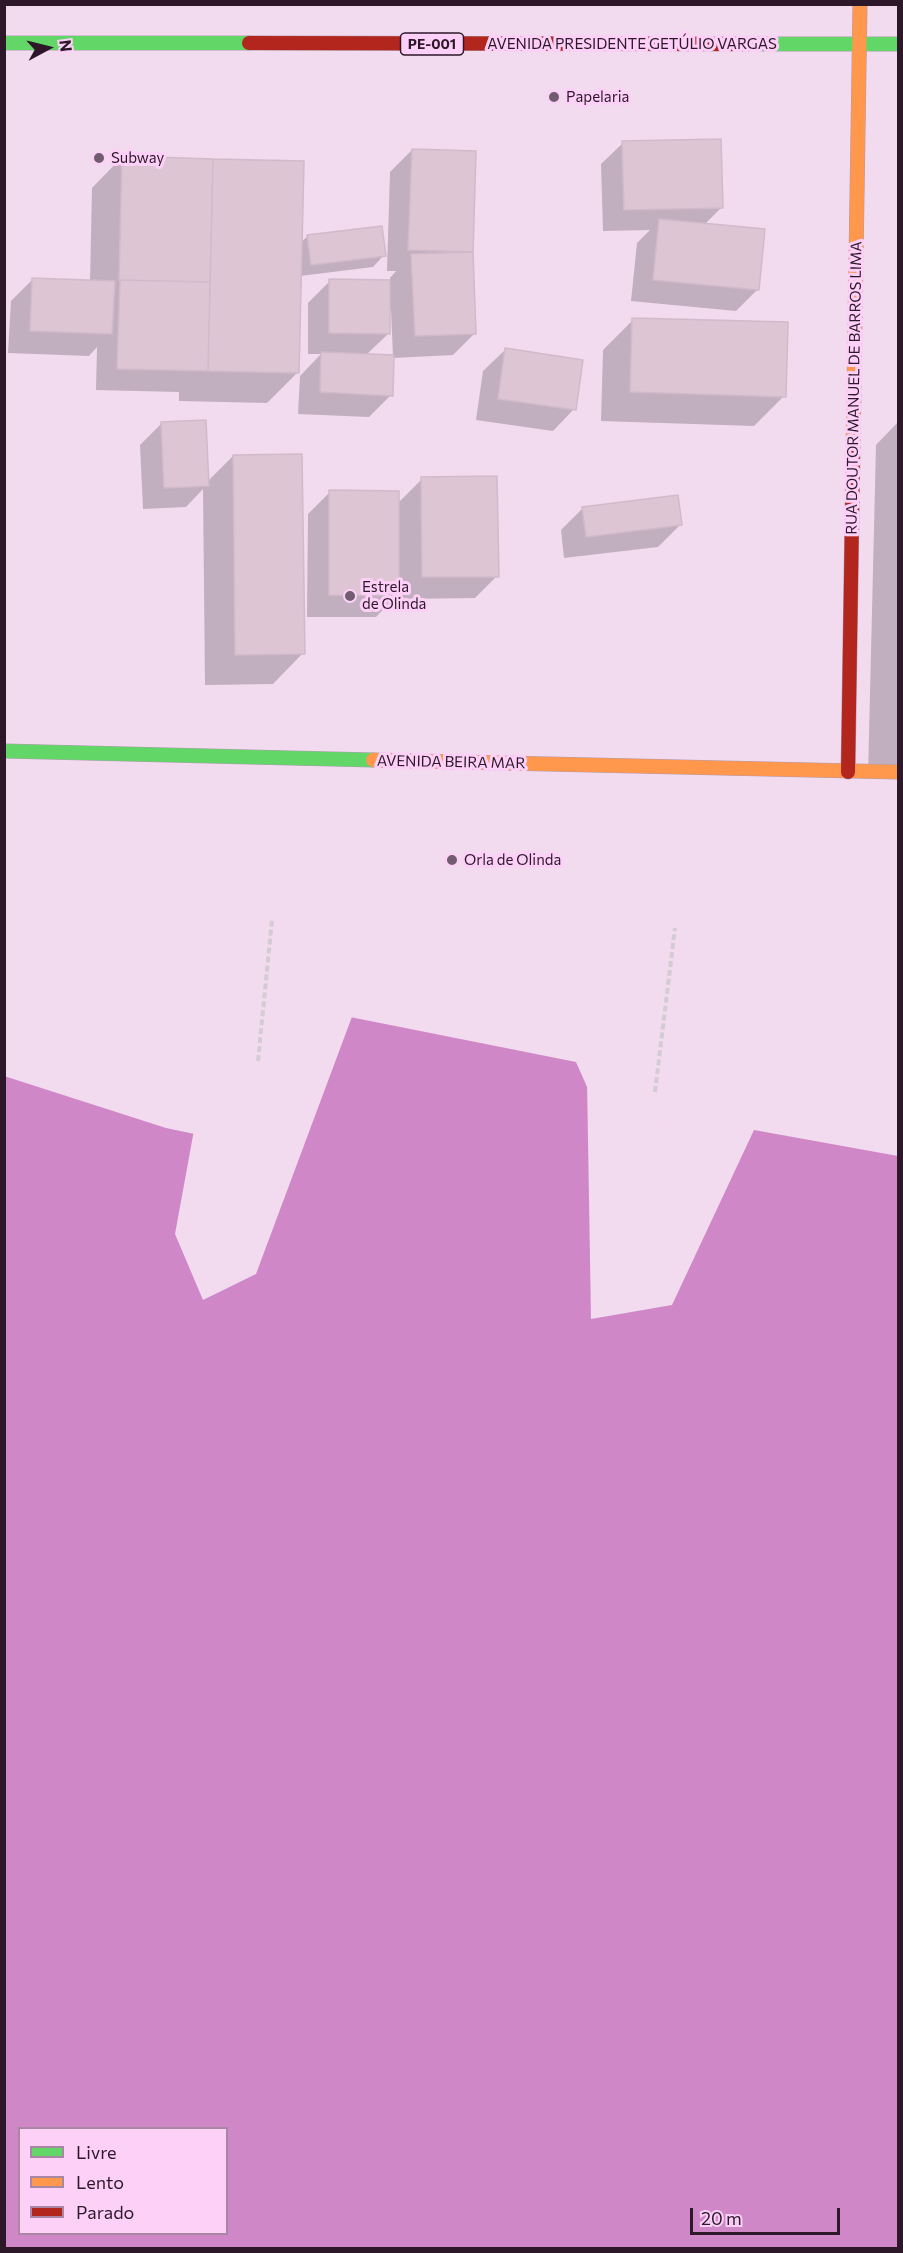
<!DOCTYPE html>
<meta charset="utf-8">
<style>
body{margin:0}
#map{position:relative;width:903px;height:2253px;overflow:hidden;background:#f2daef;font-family:Commissioner,sans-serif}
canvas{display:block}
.frame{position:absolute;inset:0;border:6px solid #2d182a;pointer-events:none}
.legend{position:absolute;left:18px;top:2127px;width:210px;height:108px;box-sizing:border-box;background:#fdd0f7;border:2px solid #aa86a5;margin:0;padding:8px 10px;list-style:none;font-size:18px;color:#2d182a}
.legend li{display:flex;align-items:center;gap:12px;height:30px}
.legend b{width:30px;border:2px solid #aa86a5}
.north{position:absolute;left:18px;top:18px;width:60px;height:60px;-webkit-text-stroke:4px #fdd0f7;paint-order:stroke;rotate:83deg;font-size:16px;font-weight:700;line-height:24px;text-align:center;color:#2d182a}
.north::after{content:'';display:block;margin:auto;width:21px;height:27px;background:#2d182a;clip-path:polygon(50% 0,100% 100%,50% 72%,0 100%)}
.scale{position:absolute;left:690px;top:2208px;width:150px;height:27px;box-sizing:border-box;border:3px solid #2d182a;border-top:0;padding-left:8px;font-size:18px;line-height:21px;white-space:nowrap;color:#2d182a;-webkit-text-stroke:4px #fdd0f7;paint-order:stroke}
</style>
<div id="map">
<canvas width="903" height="2253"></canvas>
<div class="frame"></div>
<ul class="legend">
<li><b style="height:8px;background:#63d668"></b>Livre</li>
<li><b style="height:8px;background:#ff974d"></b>Lento</li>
<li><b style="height:8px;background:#b3261e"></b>Parado</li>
</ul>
<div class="north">N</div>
<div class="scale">20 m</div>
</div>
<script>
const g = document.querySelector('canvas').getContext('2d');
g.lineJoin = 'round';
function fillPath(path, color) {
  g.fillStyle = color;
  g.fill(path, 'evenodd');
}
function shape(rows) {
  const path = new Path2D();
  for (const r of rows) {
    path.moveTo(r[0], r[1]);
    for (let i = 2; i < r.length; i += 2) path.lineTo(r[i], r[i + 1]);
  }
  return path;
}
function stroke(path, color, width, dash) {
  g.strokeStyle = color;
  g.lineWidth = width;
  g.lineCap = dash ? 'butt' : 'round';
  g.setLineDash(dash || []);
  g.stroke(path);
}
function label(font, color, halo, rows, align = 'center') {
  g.font = font + ' Commissioner,sans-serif';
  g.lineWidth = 6;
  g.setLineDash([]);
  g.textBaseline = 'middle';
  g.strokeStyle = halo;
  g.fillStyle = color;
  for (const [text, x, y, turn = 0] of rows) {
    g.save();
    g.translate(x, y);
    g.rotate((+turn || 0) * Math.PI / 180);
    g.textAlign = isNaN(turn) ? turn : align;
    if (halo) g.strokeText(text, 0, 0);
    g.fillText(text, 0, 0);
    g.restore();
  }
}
fillPath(shape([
 [350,1017,576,1062,603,1123,665,1131,898,1025,898,2248,5,2248,4,1076,166,1128,228,1141],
 [20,2128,226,2128,226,2234,20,2234]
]), '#cf87c8');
fillPath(shape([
 [686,998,898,1022,898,1156,754,1130,672,1305,591,1319,587,1080,605,1120,663,1128,683,1001],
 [350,1014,353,1014,256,1274,203,1300,175,1234,194,1130,227,1138]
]), '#f2daef');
fillPath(shape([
 [623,143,722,207,704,225,758,289,736,311,631,301,637,243,650,230,603,231,601,164],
 [412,150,471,252,475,333,453,355,393,358,391,395,369,417,298,414,300,376,321,354,308,354,308,303,330,281,390,281,390,278,396,271,387,271,390,172],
 [389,309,391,309,393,356,366,355,389,333],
 [122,157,302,162,300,243,308,236,384,255,373,267,300,276,297,373,267,403,179,401,179,392,96,390,97,347,89,356,8,353,11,301,33,279,90,281,92,188],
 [633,320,784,396,754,426,601,421,603,350],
 [505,350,574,409,553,431,476,420,483,371],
 [898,422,898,775,868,777,876,445],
 [162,423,207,482,233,456,303,653,273,684,205,685,203,489,186,507,143,509,140,445],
 [422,479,497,576,475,598,400,599,400,592,376,617,307,617,308,514,330,492,398,503],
 [583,508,680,525,658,547,564,558,561,530]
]), '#0003');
const building = shape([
 [721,139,723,208,624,210,622,141,721,139],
 [412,149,476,151,473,252,408,250,412,149],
 [122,156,213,159,210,282,119,280,122,156],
 [213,159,304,161,299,373,208,371,213,159],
 [659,219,765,229,759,290,653,280,659,219],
 [382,226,386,256,311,265,307,235,382,226],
 [473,252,476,334,415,336,411,254,473,252],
 [32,278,115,281,112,334,30,331,32,278],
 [329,279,390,280,390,334,329,333,329,279],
 [120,280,210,282,208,371,117,369,120,280],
 [632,318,788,322,786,397,630,392,632,318],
 [505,348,583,360,576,410,498,399,505,348],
 [321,352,394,355,393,396,320,392,321,352],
 [206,420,209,486,164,488,161,422,206,420],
 [302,454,305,654,235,655,233,455,302,454],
 [497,476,499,577,422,577,421,477,497,476],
 [329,490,399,491,399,596,329,595,329,490],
 [678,495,682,525,586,537,582,507,678,495]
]);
fillPath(building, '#ddc5d4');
stroke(building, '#d1bac9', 1.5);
const fast = shape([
 [4,43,249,43],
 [736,44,898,44],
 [4,751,373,760]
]);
const slow = shape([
 [853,451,860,4],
 [373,760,898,772]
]);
const jam = shape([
 [249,43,736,44],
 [848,772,853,451]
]);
stroke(fast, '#b09bae', 15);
stroke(slow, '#b09bae', 15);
stroke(jam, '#b09bae', 15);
stroke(shape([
 [258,1061,272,920],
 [655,1092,675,928]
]), '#d3ccd3', 4, [6, 3]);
stroke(fast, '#63d668', 14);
stroke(slow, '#ff974d', 14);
stroke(jam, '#b3261e', 14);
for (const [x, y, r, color] of [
 [554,97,6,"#725c6f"],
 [99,158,6,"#725c6f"],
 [350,596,6,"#725c6f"],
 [452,860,6,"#725c6f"]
]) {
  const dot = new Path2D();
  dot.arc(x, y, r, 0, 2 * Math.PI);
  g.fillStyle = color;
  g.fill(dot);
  stroke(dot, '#fdd0f7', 2);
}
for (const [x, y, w] of [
 [432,44,63]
]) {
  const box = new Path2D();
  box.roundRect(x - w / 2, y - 11, w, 22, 4.5);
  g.fillStyle = '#fdd0f7';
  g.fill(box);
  stroke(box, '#2d182a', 1.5);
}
label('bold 14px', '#2d182a', null, [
 ["PE-001",432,44]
]);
label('15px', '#2d182a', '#fdd0f7', [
 ["AVENIDA PRESIDENTE GETÚLIO VARGAS",632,44],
 ["RUA DOUTOR MANUEL DE BARROS LIMA",854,388,-89],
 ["AVENIDA BEIRA MAR",451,762,1]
]);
label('15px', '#2d182a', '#fdd0f7', [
 ["Papelaria",566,97],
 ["Subway",111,158],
 ["Estrela",362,587],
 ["de Olinda",362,604],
 ["Orla de Olinda",464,860]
], 'left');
</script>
